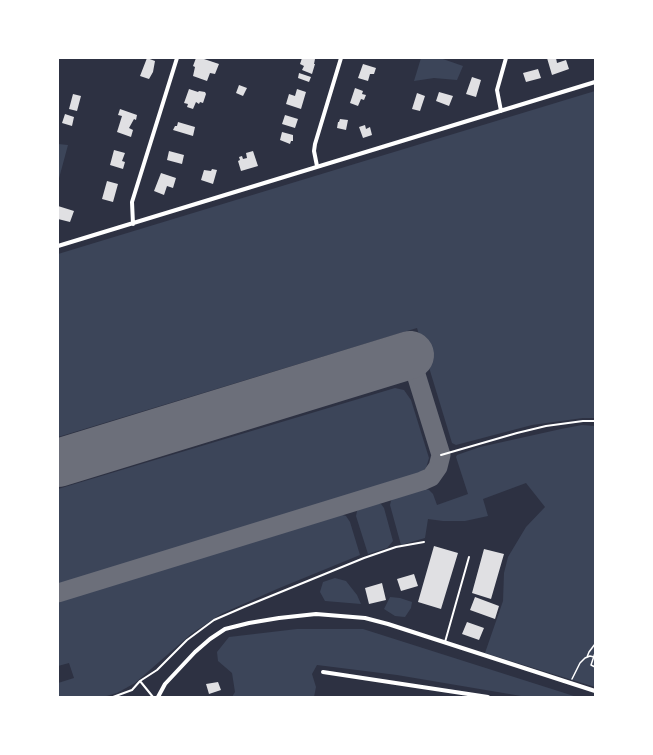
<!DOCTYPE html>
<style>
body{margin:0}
#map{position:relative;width:653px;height:755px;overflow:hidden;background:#2d3142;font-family:Poppins,sans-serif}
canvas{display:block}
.frame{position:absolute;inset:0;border:59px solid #fff;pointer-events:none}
</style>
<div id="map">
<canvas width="653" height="755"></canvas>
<div class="frame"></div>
</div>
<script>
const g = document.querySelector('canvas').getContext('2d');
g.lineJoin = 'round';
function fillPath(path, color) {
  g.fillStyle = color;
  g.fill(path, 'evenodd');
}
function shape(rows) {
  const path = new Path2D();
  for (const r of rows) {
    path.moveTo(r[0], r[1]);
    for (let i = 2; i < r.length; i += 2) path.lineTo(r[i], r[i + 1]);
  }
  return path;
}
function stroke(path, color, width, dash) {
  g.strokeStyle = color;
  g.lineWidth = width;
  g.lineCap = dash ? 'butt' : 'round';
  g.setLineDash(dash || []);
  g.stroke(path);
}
fillPath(shape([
 [421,58,440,58,463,66,457,80,434,78,414,81],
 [595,91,595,418,583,418,532,425,456,445,452,443,417,328,58,437,58,254],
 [58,144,68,145,58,182],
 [395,388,404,390,411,400,429,458,426,468,417,476,58,585,58,489],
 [582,425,595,426,595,687,485,653,503,601,504,573,508,557,526,527,545,507,526,483,483,499,488,516,465,521,443,521,428,519,425,538,401,545,390,505,391,501,395,496,423,488,429,490,433,494,437,505,468,494,456,457,457,455,480,447,561,429],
 [374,503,381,504,384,508,393,541,387,548,368,554,356,516,357,511,361,507],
 [339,514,346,516,350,522,360,555,277,589,221,614,191,634,135,683,117,693,103,697,58,697,58,683,74,678,69,663,58,666,58,600],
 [335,578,346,581,357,595,361,604,325,601,320,592,323,582],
 [390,597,400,598,412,602,411,608,405,617,395,616,384,609],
 [297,629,363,629,577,697,527,697,397,675,317,665,312,674,316,687,314,697,232,697,235,692,232,673,218,661,217,652,229,637]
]), '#3c4559');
stroke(shape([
 [58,593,422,481,431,477,438,467,441,455,410,355]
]), '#6c6f7a', 19);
stroke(shape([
 [58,463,410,355]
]), '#6c6f7a', 48);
fillPath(shape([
 [147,58,155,61,153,72,149,79,140,76],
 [196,58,201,58,219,64,215,74,210,73,207,81,193,76,195,67,193,66],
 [302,58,315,59,314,64,315,64,312,74,302,70,304,66,300,64],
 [547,58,556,58,557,63,566,60,569,69,552,75],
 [363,64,376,68,374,74,370,74,368,81,358,78],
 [538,69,541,78,526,82,523,73],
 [299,73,311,77,309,82,298,78],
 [472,77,481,80,476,97,466,94],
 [239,85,247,88,243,96,236,93],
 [355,88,363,91,362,94,366,95,364,100,361,99,358,106,350,103],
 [189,89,198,92,199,91,205,92,206,94,203,103,200,102,199,104,196,102,193,109,187,107,188,104,184,103],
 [297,89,306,92,301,109,286,104,289,94,295,96],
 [439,92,453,96,449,106,436,101],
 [417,93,425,96,420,111,412,109],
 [73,94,81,96,77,111,69,109],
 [120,109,137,115,136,120,134,119,129,128,133,130,131,137,117,132,122,116,118,115],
 [65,114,74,117,72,126,62,123],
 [285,115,298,119,295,128,282,124],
 [340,119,348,120,346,130,337,128,338,122,339,122],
 [178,122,195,127,193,136,173,130,175,126,177,126],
 [365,125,366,129,370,127,372,135,363,138,359,127],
 [282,132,293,135,293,141,291,141,290,144,280,140],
 [114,150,125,153,122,161,125,162,123,169,110,165],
 [169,151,184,155,182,164,167,160],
 [253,151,258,166,241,171,238,161,240,160,239,157,242,156,243,159,247,158,246,153],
 [212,169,217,170,213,184,201,180,204,170,211,171],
 [161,173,176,178,173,188,167,186,164,195,154,191],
 [107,181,118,184,113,202,102,199],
 [58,206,74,211,70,222,58,219],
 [434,546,458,553,441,609,418,602],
 [484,549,504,554,491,599,472,593],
 [414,574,418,586,401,591,397,579],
 [382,583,386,600,369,604,365,588],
 [475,597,499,606,495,619,470,610],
 [467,622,484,628,479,640,462,634],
 [218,682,221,690,209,694,206,684]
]), '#e0e0e3');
stroke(shape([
 [595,653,591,665,595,667],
 [587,657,589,652,595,644],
 [572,679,580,663,585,658,590,656,594,657]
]), '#fff', 1.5);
stroke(shape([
 [441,455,517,433,546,426,583,421,595,421],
 [445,642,469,557],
 [140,681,153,697],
 [113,697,132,690,140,681,157,670,187,640,214,620,244,607,364,558,396,547,424,542]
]), '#fff', 2);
stroke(shape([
 [501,111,497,90,506,58],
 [317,166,314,151,315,144,341,58],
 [133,224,132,202,177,58],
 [58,246,595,82],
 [323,672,488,697],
 [158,697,165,684,195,652,210,639,225,629,249,623,279,618,316,614,365,618,388,624,595,691]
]), '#fff', 4);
</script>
